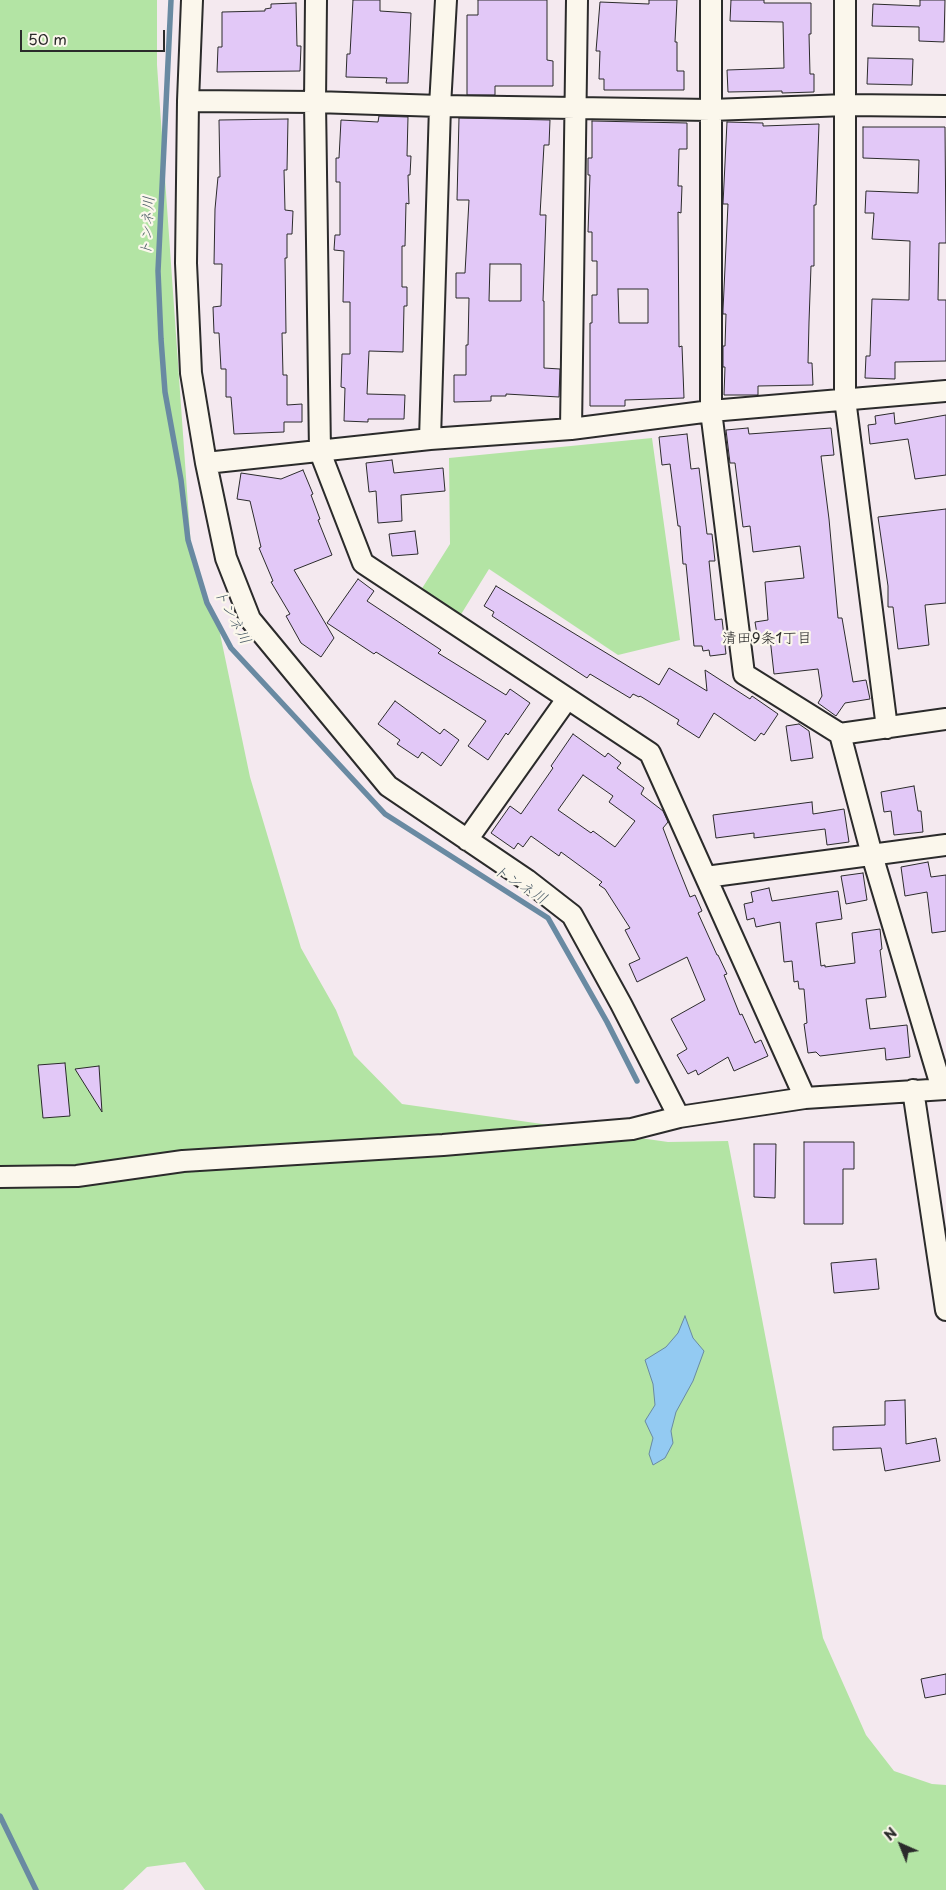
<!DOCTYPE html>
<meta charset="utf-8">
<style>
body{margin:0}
#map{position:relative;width:946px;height:1890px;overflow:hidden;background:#f4e9ef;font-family:"Playpen Sans",sans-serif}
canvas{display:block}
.north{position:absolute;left:876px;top:1820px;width:50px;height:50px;-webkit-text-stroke:4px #fbf7ec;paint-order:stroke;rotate:316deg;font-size:14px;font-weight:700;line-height:20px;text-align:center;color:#2b2b2b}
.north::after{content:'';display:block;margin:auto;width:18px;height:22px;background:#2b2b2b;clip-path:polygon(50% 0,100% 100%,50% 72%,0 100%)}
.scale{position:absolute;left:20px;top:30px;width:145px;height:22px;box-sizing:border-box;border:2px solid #2b2b2b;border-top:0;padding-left:6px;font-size:15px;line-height:18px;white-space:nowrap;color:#2b2b2b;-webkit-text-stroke:4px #fbf7ec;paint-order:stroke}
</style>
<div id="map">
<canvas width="946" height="1890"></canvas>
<div class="north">N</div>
<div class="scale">50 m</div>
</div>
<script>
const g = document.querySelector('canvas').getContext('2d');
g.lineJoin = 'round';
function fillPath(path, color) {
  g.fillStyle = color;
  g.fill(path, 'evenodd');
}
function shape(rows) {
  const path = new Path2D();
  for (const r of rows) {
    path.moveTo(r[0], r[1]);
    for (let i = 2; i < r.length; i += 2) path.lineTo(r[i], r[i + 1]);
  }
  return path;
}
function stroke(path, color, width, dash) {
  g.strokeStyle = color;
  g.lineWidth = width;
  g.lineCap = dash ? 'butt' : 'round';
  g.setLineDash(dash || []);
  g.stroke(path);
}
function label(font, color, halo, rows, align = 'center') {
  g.font = font + ' "Playpen Sans","Klee One",sans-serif';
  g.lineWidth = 4.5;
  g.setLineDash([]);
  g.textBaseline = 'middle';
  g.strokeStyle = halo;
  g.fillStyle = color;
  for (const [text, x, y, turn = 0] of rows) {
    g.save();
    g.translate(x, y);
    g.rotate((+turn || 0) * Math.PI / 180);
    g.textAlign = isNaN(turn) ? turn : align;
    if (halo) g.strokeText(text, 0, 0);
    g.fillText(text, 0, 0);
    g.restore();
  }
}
fillPath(shape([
 [0,0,157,0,157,65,192,562,218,624,250,777,301,948,336,1010,354,1055,402,1104,668,1142,728,1141,823,1638,866,1735,894,1771,932,1784,946,1785,946,1890,205,1890,185,1862,147,1867,123,1890,0,1890],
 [652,438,680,640,618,655,489,569,460,616,421,590,450,544,449,458]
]), '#b3e4a4');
const water = shape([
 [685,1316,693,1338,704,1351,693,1381,676,1412,671,1431,673,1443,665,1458,653,1465,649,1454,653,1438,645,1421,655,1405,653,1384,645,1360,666,1347,678,1333,685,1316]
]);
fillPath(water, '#93caf2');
stroke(water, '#698aa2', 1);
stroke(shape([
 [171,0,158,271,161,339,165,392,181,480,188,540,207,603,231,648,385,814,548,918,607,1022,637,1081],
 [0,1816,36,1890]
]), '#698aa2', 5.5);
const building = shape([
 [353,0,380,0,380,11,411,13,408,83,386,83,387,78,346,77,347,54,350,54,353,0],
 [478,0,547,0,547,60,553,61,553,86,495,86,495,95,467,95,467,15,478,15,478,0],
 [649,0,677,0,675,42,677,42,677,71,684,71,684,90,604,90,604,79,599,79,600,51,596,51,600,2,649,4,649,0],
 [731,0,764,0,764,3,811,3,811,34,809,34,810,74,814,74,814,92,782,93,782,91,728,92,727,70,784,68,783,22,730,21,731,0],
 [920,0,945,0,944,42,919,41,919,27,872,26,873,4,920,6,920,0],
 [296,3,297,46,301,46,300,71,217,72,218,47,222,47,222,12,265,11,265,9,271,8,271,4,296,3],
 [868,58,913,59,912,85,867,84,868,58],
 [379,116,408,117,407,156,411,156,410,175,408,175,409,204,406,203,405,246,402,246,402,287,407,287,407,306,404,306,403,352,369,351,367,394,405,395,404,419,368,419,368,422,344,421,345,388,341,387,342,354,350,354,350,302,343,302,344,251,334,250,335,235,340,235,340,182,336,182,336,158,339,158,341,120,378,122,379,116],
 [459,118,550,120,549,145,544,145,540,215,546,215,543,301,544,301,544,368,560,369,559,397,506,394,506,396,491,396,491,401,454,402,454,375,466,375,466,345,468,345,469,298,456,298,456,273,465,273,469,200,457,200,459,118],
 [490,264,521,264,521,301,489,301,490,264],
 [288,119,287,170,284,170,285,210,293,211,292,234,287,234,287,258,285,258,286,333,282,333,283,375,287,375,287,405,302,404,302,422,284,422,284,432,234,434,231,397,226,397,226,369,221,369,219,333,214,333,213,307,221,306,222,264,214,264,215,209,218,177,220,177,219,120,288,119],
 [592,121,687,123,687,149,679,149,678,186,682,186,681,213,678,212,679,347,682,346,684,398,625,400,625,406,590,406,590,323,592,323,592,295,597,295,597,261,592,261,592,232,588,232,590,175,588,175,588,158,592,158,592,121],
 [618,289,648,289,648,323,619,323,618,289],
 [727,122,763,123,763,126,819,124,816,205,814,205,814,266,811,266,809,322,808,363,812,363,813,385,758,386,758,395,724,395,725,367,723,367,723,346,725,346,726,314,723,314,723,310,728,204,723,204,727,122],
 [863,127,945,127,946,243,939,243,938,300,946,300,946,361,895,362,895,379,865,378,866,356,870,356,872,299,909,300,910,241,872,239,874,213,865,213,866,191,918,193,919,160,863,158,863,127],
 [894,413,895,424,946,415,946,475,915,479,908,439,870,444,868,425,876,424,875,416,894,413],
 [748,428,749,434,831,428,834,455,821,456,829,519,838,618,842,618,853,682,866,680,870,699,845,703,836,716,818,703,822,696,818,669,774,674,770,638,758,640,755,622,768,620,765,582,804,578,800,546,753,552,750,526,743,527,735,463,730,463,726,430,748,428],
 [687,434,691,469,699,468,707,534,712,534,715,561,709,561,715,620,722,619,726,654,710,656,709,650,703,651,702,646,694,646,686,564,683,564,680,526,678,526,670,464,662,465,659,437,687,434],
 [392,460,394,473,443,468,445,491,401,495,402,521,378,523,376,491,369,492,366,463,392,460],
 [303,470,313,494,311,495,320,519,318,520,332,555,294,570,334,638,321,657,301,643,286,616,290,614,271,582,273,581,259,548,261,547,250,501,237,499,241,473,281,479,303,470],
 [946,509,946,603,925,605,929,645,898,649,893,607,888,607,888,586,878,517,946,509],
 [415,531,418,554,392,556,389,534,415,531],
 [358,579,374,591,367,601,441,650,438,653,506,695,510,689,530,703,508,735,506,733,488,760,468,746,486,721,376,652,374,654,327,623,358,579],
 [496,586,659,685,669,668,707,691,705,670,750,699,752,696,778,714,764,735,761,733,755,741,714,713,699,738,677,724,679,720,640,696,639,697,633,694,630,698,590,674,587,678,492,616,494,612,484,606,496,586],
 [395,701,440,734,444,729,459,740,441,766,422,752,418,758,397,744,400,740,378,724,395,701],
 [799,724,809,731,813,758,791,761,786,726,799,724],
 [573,734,605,757,608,753,621,763,617,768,644,788,641,794,663,811,668,822,663,828,674,857,690,897,695,895,702,911,698,913,717,955,718,955,727,974,724,975,740,1015,742,1014,755,1043,761,1040,768,1056,734,1071,728,1057,698,1075,696,1070,688,1074,677,1055,687,1049,671,1019,705,1000,687,957,637,982,629,964,640,959,625,930,630,928,605,889,599,885,602,882,561,852,559,856,531,836,523,847,518,843,514,849,491,833,510,806,521,814,553,768,551,766,573,734],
 [583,775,613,796,609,802,635,821,615,847,593,831,591,833,558,810,583,775],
 [914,786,918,811,921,811,923,832,894,835,891,811,884,812,881,792,914,786],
 [812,802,813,814,844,809,849,842,827,845,825,829,754,838,754,833,716,838,713,815,812,802],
 [928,862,931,877,946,875,946,931,932,933,927,892,905,896,901,867,928,862],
 [863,873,867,900,846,904,841,876,863,873],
 [769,888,772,901,838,891,842,919,816,923,821,966,825,965,825,967,855,963,852,933,880,929,882,949,880,950,886,997,866,999,870,1029,907,1025,910,1057,886,1060,885,1048,820,1056,816,1052,808,1053,804,1024,807,1023,804,989,799,989,798,981,794,982,792,961,784,962,780,922,756,927,754,918,747,920,744,904,753,902,751,892,769,888],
 [65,1063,70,1116,43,1118,38,1065,65,1063],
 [99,1066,102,1112,75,1069,99,1066],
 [804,1142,854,1142,854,1169,843,1169,843,1224,804,1224,804,1142],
 [754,1144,776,1144,775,1198,754,1197,754,1144],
 [876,1259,879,1289,834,1293,831,1263,876,1259],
 [905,1400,906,1444,936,1438,940,1461,885,1471,881,1448,833,1450,833,1427,885,1425,885,1401,905,1400],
 [946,1674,946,1694,925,1698,921,1679,946,1674]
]);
fillPath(building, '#e2c8f7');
stroke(building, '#2b2b2b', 1);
const street = shape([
 [192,0,188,101,186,263,191,373,206,463,226,558,250,619,388,786,527,880,572,915,621,1004,679,1117,805,1098,946,1089],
 [316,0,315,102,320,452,363,563,650,753,805,1098],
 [446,0,440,106,430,439,571,429,711,411,946,391],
 [711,0,711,411,744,674,840,734,946,719],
 [845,0,845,399,887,728],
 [188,101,315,102,440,106,711,110,846,105,946,106],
 [571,429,577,0],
 [206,463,430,439],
 [840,734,872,855,942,1089],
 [467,840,567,699],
 [706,877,946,845],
 [913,1090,946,1310],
 [0,1177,77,1176,183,1161,443,1145,632,1129,679,1117]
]);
stroke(street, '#2b2b2b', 24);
stroke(street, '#fbf7ec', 20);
label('italic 15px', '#4a5b67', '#fbf7ec', [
 ["トンネ川",148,226,-87],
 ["トンネ川",232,617,62],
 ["トンネ川",520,885,32]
]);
label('15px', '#2b2b2b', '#fbf7ec', [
 ["清田9条1丁目",767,639]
]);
</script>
